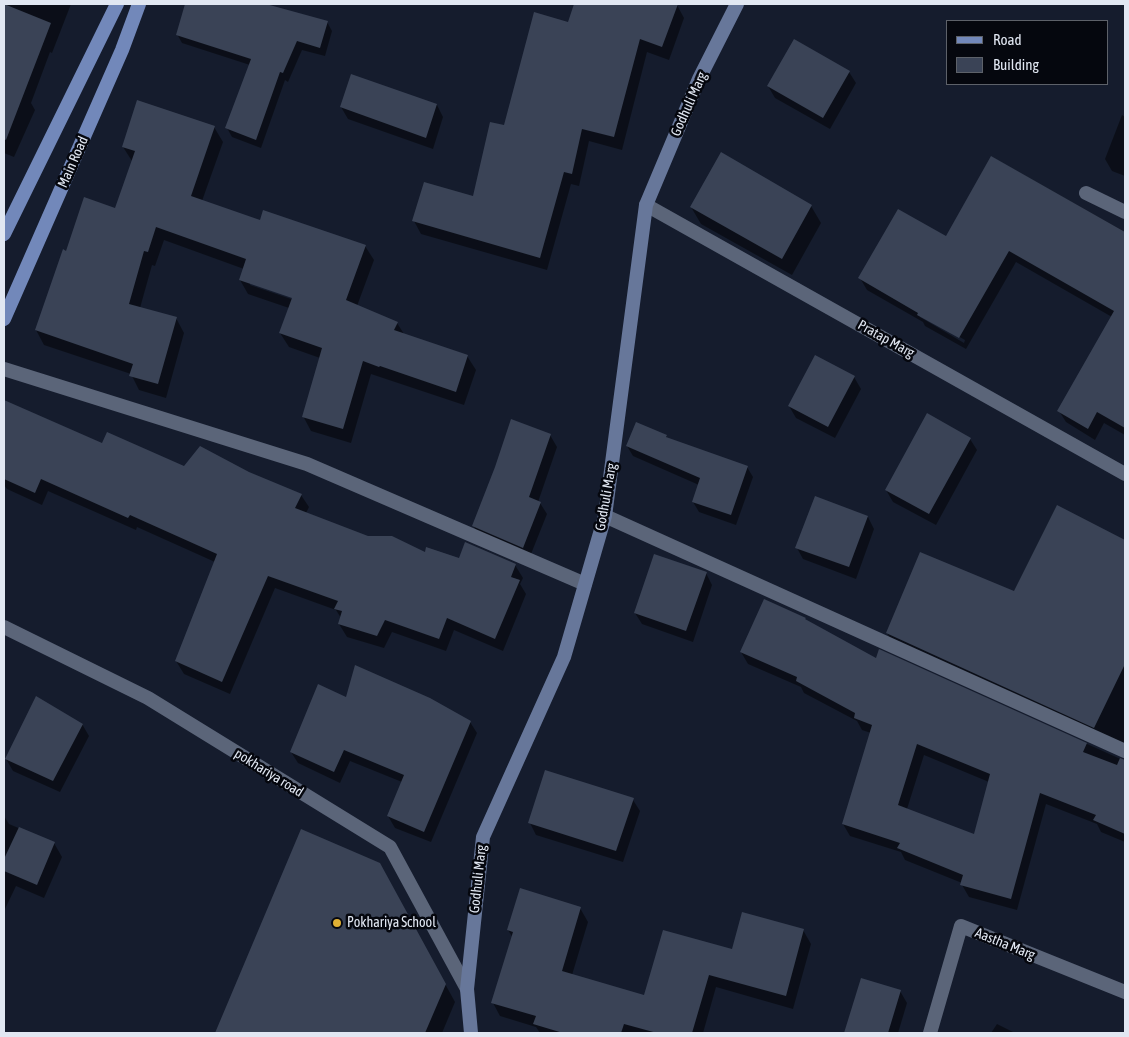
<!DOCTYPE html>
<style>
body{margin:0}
#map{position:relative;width:1129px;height:1037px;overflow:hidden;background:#151c2d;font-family:"Asap Condensed",sans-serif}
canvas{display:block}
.frame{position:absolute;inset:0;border:5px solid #e1e7f2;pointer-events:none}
.legend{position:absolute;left:946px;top:20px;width:162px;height:65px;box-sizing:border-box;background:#05070e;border:1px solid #5d6169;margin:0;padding:6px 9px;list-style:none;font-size:15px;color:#e1e7f2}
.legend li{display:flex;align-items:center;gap:10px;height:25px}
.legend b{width:25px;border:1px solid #5d6169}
</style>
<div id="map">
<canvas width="1129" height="1037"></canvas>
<div class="frame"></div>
<ul class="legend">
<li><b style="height:6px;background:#7288ba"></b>Road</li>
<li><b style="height:14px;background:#3a4356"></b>Building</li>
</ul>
</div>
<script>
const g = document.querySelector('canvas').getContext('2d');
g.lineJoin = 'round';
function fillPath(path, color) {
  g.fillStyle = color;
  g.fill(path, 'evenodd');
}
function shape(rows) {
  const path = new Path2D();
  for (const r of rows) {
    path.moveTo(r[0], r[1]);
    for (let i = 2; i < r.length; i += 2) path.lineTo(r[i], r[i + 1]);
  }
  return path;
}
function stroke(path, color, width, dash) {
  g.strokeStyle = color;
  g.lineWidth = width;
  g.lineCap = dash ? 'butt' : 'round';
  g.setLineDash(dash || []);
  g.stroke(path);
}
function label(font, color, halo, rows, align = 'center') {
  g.font = font + ' "Asap Condensed",sans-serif';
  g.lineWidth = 5;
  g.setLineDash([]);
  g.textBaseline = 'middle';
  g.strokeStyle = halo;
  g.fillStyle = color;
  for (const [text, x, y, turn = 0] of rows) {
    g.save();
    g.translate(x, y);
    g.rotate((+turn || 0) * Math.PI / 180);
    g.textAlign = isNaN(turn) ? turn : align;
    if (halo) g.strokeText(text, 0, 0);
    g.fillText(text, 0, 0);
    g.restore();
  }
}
fillPath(shape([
 [4,4,71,4,52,53,50,52,31,103,35,110,14,157,4,153],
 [186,4,262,4,327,22,332,31,325,56,302,50,288,82,285,80,261,148,232,137,227,128,250,65,182,43,177,34],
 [575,4,672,4,677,5,684,18,669,60,647,52,622,150,589,141,579,186,571,184,547,270,421,234,414,221,474,198,505,127,569,24],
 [849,72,856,83,830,129,775,98,768,86],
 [352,76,437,105,443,117,433,149,348,119,341,107],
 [1122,115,1125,117,1125,176,1112,171,1105,159],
 [214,127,223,142,202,201,260,221,365,246,374,260,357,306,397,323,404,334,467,356,476,370,464,405,371,374,351,443,311,431,303,416,320,358,289,347,280,333,289,308,248,294,240,280,244,269,164,240,155,266,152,265,140,308,176,318,184,333,166,398,139,390,131,374,44,345,36,330,67,252,116,209,132,161,123,147],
 [250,282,298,299,297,301,250,285],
 [992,157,1125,232,1125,435,1104,423,1095,440,1066,422,1059,411,1112,317,1016,262,966,349,925,326,923,322,867,290,860,278,946,238],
 [920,315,965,340,964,343,920,317],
 [811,206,821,223,792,275,701,224,691,207],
 [815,357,854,377,861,389,835,438,796,418,789,406],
 [4,401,103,444,185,468,249,473,301,495,309,507,306,513,368,537,426,554,459,560,515,565,523,578,520,584,526,594,503,651,454,630,446,651,392,632,384,648,347,637,339,624,341,618,336,610,275,588,230,694,184,674,176,661,215,562,137,527,136,530,48,491,42,505,7,489,4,485],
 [550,435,557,447,538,502,540,503,547,514,529,559,480,537,473,525],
 [666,436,668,440,747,467,753,477,736,525,699,512,693,502,699,485,633,456,627,446],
 [970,439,977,450,936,525,893,502,886,490],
 [815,498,868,517,874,529,856,579,803,559,797,548],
 [1104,535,1125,546,1125,750,894,645,887,633,1014,593],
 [706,573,712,585,693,642,642,624,635,613],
 [805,619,807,622,876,659,880,651,1125,761,1125,842,1101,832,1097,824,1046,804,1017,910,969,897,962,885,962,883,905,860,901,852,850,836,843,824,871,733,862,730,857,721,804,693,801,687,748,664,741,652],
 [924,755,989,782,975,836,907,809],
 [347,698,470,722,477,733,431,842,395,828,388,816,402,782,350,761,340,783,298,763,291,752],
 [82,724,89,736,60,792,13,771,6,759],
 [633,800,640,811,623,862,536,835,530,823],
 [4,816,9,824,54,843,62,857,44,898,16,886,4,911],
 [302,831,389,882,455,1002,442,1033,216,1033],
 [580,908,588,922,572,975,645,997,733,950,803,930,811,944,793,1009,716,987,703,1033,540,1033,536,1027,500,1016,493,1003,513,938,508,930],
 [862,979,900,991,907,1003,898,1033,845,1033],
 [997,1024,1015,1033,991,1033]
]), '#0007');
fillPath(shape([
 [4,4,51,23,6,140,4,139],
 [185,4,266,4,328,21,320,48,297,41,283,73,280,72,256,140,225,128,251,59,176,35],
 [574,4,678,4,662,47,640,39,614,137,582,129,572,174,564,172,540,258,412,221,424,182,473,196,490,122,504,125,534,12,568,22],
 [794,39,850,71,823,118,767,86],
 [351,74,437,104,426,138,340,107],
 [137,100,215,126,191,196,260,220,263,210,366,245,346,300,398,322,394,330,468,355,456,392,380,366,379,367,363,361,343,429,302,417,322,348,279,333,292,298,239,280,246,259,156,227,148,252,144,251,129,304,177,317,158,384,129,376,133,364,35,330,63,249,66,251,84,197,115,208,135,151,122,147],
 [721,152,812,205,782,259,690,207],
 [991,156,1125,232,1125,428,1097,412,1088,429,1057,411,1114,311,1009,251,959,338,917,315,918,313,858,278,898,209,946,236],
 [815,355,855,376,828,427,788,406],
 [4,400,102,443,107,432,184,466,200,446,249,472,302,494,295,508,368,536,392,536,425,552,426,547,459,558,465,542,516,564,511,577,520,580,495,639,447,618,439,639,385,620,377,636,338,624,342,611,334,609,338,601,268,576,222,682,175,661,217,554,130,515,128,518,41,479,35,493,4,479],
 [927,413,971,438,929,514,885,490],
 [511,419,551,434,529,497,541,502,523,548,472,526,495,467],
 [636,422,667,435,666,437,748,466,731,515,692,502,700,478,626,446],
 [815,496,868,516,849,567,795,548],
 [1057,505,1125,540,1125,664,1094,728,886,633,920,552,1014,591],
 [654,554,707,572,686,631,634,613],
 [764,599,806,618,805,619,876,658,879,649,1087,743,1083,752,1117,765,1120,758,1125,760,1125,834,1093,820,1096,815,1040,793,1011,899,960,885,963,875,897,848,900,843,842,824,872,725,854,718,855,713,796,681,797,677,740,652],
 [917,744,990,774,974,834,898,805],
 [355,665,430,698,471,721,424,832,387,816,404,775,344,750,334,772,290,752,318,684,346,697],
 [36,696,83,724,53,781,5,759],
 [545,770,634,798,616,851,528,823],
 [19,827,55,842,37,885,4,871,4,859],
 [301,829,380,863,446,984,425,1033,215,1033],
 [520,888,581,907,562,971,644,995,663,930,732,949,742,912,804,929,786,996,709,975,692,1033,657,1033,624,1024,621,1033,563,1033,533,1024,536,1016,491,1003,513,932,507,930],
 [861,978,901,990,888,1033,844,1033]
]), '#3a4356');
stroke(shape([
 [1086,193,1125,212],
 [646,205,1125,474],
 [4,369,307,464,585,584],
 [605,516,1125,751],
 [4,627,148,698,390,847,467,989],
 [930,1033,961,926,1125,992]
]), '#5b6579', 14);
stroke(shape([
 [471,1033,467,989,483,837,564,657,605,516,646,205,699,79,737,4]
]), '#67779a', 14);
stroke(shape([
 [4,234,117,4],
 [4,319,122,50,139,4]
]), '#7288ba', 14);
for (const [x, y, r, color] of [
 [337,923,5,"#e0b034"]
]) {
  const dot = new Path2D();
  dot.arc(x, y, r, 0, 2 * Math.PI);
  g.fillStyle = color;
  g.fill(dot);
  stroke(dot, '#05070e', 2);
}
label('14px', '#e1e7f2', '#05070e', [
 ["Godhuli Marg",689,104,-66],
 ["Main Road",73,162,-66],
 ["Pratap Marg",886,339,29],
 ["Godhuli Marg",606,497,-80],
 ["pokhariya road",269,773,32],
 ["Godhuli Marg",478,879,-84],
 ["Aastha Marg",1005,944,22]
]);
label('14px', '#e1e7f2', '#05070e', [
 ["Pokhariya School",347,923]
], 'left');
</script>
